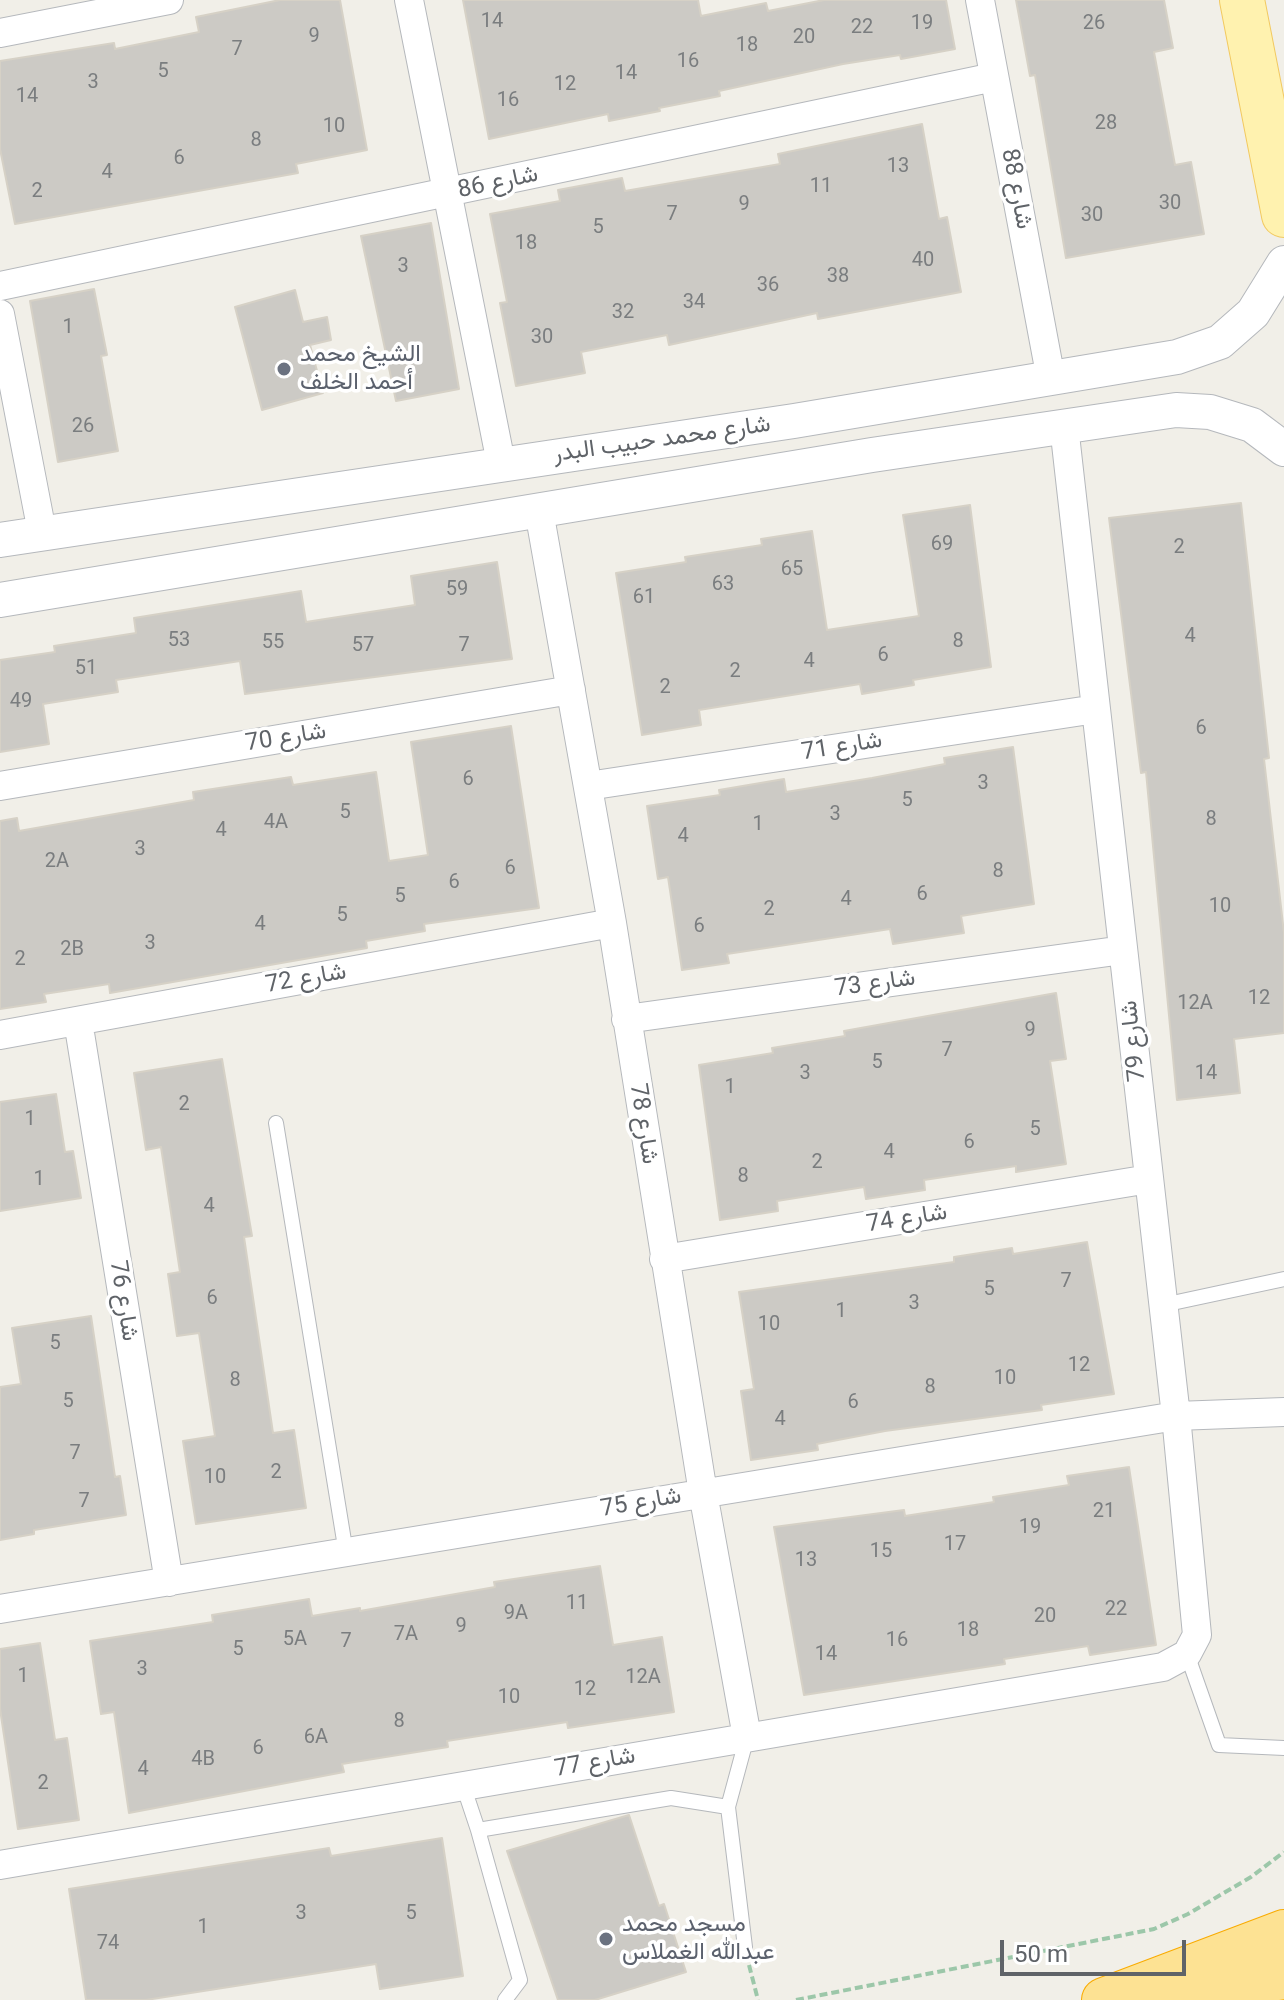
<!DOCTYPE html>
<meta charset="utf-8">
<style>
body{margin:0}
#map{position:relative;width:1284px;height:2000px;overflow:hidden;background:#f1efe8;font-family:Roboto,sans-serif}
canvas{display:block}
.scale{position:absolute;left:1000px;top:1940px;width:186px;height:36px;box-sizing:border-box;border:4px solid #5f6368;border-top:0;padding-left:10px;font-size:24px;line-height:28px;white-space:nowrap;color:#5f6368;-webkit-text-stroke:6px #fff;paint-order:stroke}
</style>
<div id="map">
<canvas width="1284" height="2000"></canvas>
<div class="scale">50 m</div>
</div>
<script>
const g = document.querySelector('canvas').getContext('2d');
g.lineJoin = 'round';
function fillPath(path, color) {
  g.fillStyle = color;
  g.fill(path, 'evenodd');
}
function shape(rows) {
  const path = new Path2D();
  for (const r of rows) {
    path.moveTo(r[0], r[1]);
    for (let i = 2; i < r.length; i += 2) path.lineTo(r[i], r[i + 1]);
  }
  return path;
}
function stroke(path, color, width, dash) {
  g.strokeStyle = color;
  g.lineWidth = width;
  g.lineCap = dash ? 'butt' : 'round';
  g.setLineDash(dash || []);
  g.stroke(path);
}
function label(font, color, halo, rows, align = 'center') {
  g.font = font + ' Roboto,Vazirmatn,sans-serif';
  g.lineWidth = 7;
  g.setLineDash([]);
  g.textBaseline = 'middle';
  g.strokeStyle = halo;
  g.fillStyle = color;
  for (const [text, x, y, turn = 0] of rows) {
    g.save();
    g.translate(x, y);
    g.rotate((+turn || 0) * Math.PI / 180);
    g.textAlign = isNaN(turn) ? turn : align;
    if (halo) g.strokeText(text, 0, 0);
    g.fillText(text, 0, 0);
    g.restore();
  }
}
const building = shape([
 [280,0,340,0,367,150,296,164,298,173,15,224,0,149,0,61,114,43,115,49,199,32,196,17,280,0],
 [463,0,698,0,701,16,766,3,768,11,824,0,946,0,955,49,901,59,900,55,843,64,719,91,720,96,659,108,660,111,609,121,608,114,489,139,463,0],
 [1016,0,1164,0,1173,48,1154,52,1175,165,1191,162,1204,234,1066,258,1035,75,1030,76,1016,0],
 [922,124,939,219,947,217,961,292,818,319,817,313,669,345,667,335,581,352,585,373,516,386,500,303,507,302,490,214,560,201,558,190,622,178,625,191,780,164,778,154,922,124],
 [431,223,459,389,396,401,361,236,431,223],
 [94,289,107,355,101,356,118,451,58,462,30,301,94,289],
 [295,290,303,322,327,317,331,340,310,345,323,393,262,410,235,307,295,290],
 [1241,503,1269,758,1264,759,1284,933,1284,1033,1234,1039,1240,1093,1177,1100,1146,772,1141,773,1109,518,1241,503],
 [970,505,991,667,913,680,914,685,862,694,860,684,699,710,701,725,642,735,616,573,686,562,685,557,762,545,761,539,812,531,827,630,919,616,903,515,970,505],
 [497,562,512,659,245,694,240,661,116,680,118,692,43,704,49,744,0,752,0,660,55,652,54,646,136,633,134,618,301,591,306,622,415,605,411,576,497,562],
 [511,726,539,908,424,924,425,931,366,941,367,948,110,993,109,984,44,994,46,1002,0,1009,0,821,17,818,19,831,194,800,193,792,291,777,293,785,376,772,389,861,428,855,411,742,511,726],
 [1013,747,1034,904,961,916,964,933,893,944,890,929,727,954,729,963,682,970,668,877,658,879,647,806,720,795,719,790,784,779,786,792,872,778,945,764,944,758,1013,747],
 [1056,993,1066,1059,1050,1061,1066,1164,1016,1172,1016,1166,924,1180,925,1190,866,1199,864,1187,777,1201,778,1211,720,1220,699,1065,773,1053,772,1048,845,1036,844,1031,1056,993],
 [222,1059,252,1236,244,1237,273,1433,294,1430,306,1508,196,1524,183,1441,215,1436,199,1333,177,1336,168,1274,180,1272,161,1147,146,1150,134,1073,222,1059],
 [56,1094,65,1152,73,1151,81,1198,0,1211,0,1102,56,1094],
 [1087,1242,1114,1394,1041,1405,1042,1410,885,1431,817,1444,818,1450,751,1460,741,1391,754,1389,739,1292,954,1262,954,1257,1012,1248,1013,1254,1087,1242],
 [91,1316,115,1477,120,1476,126,1515,34,1530,34,1534,0,1540,0,1387,21,1384,12,1328,91,1316],
 [1129,1467,1156,1645,1090,1655,1088,1646,1004,1659,1005,1664,804,1695,774,1527,904,1510,905,1516,994,1502,993,1497,1069,1485,1067,1476,1129,1467],
 [600,1566,613,1645,662,1637,674,1712,568,1728,567,1722,447,1741,448,1747,342,1764,344,1772,129,1813,114,1712,101,1714,90,1641,213,1622,212,1615,309,1599,312,1616,360,1608,360,1611,495,1587,494,1582,600,1566],
 [40,1643,55,1740,67,1738,79,1820,18,1829,0,1709,0,1649,40,1643],
 [629,1815,659,1906,664,1904,686,1972,595,2000,558,2000,507,1851,629,1815],
 [442,1838,463,1976,380,1989,376,1964,146,2000,86,2000,69,1889,329,1848,331,1856,442,1838]
]);
fillPath(building, '#cccac5');
stroke(building, '#d6d1c6', 2);
const service = shape([
 [276,1123,346,1553],
 [1163,1305,1284,1279],
 [1187,1654,1219,1745,1284,1748],
 [463,1785,478,1830],
 [745,1947,728,1807,747,1737],
 [505,2000,520,1980,478,1830,671,1798,728,1807]
]);
const minor = shape([
 [409,0,501,463],
 [980,0,1051,379],
 [0,33,169,0],
 [0,286,994,77],
 [0,314,42,532],
 [539,511,612,923,703,1493,747,1737],
 [0,786,571,690],
 [588,786,1096,709],
 [626,1019,1123,950],
 [78,1021,169,1582],
 [0,1035,612,923],
 [664,1259,1149,1179],
 [0,1609,1176,1416,1284,1412],
 [0,1865,1163,1667,1187,1654,1197,1635,1176,1416,1064,426]
]);
const tertiary = shape([
 [0,540,794,421,1177,357,1220,342,1253,313,1284,263],
 [0,600,872,455,1176,410,1210,412,1252,425,1284,449]
]);
const primary = shape([
 [1242,0,1284,215]
]);
const motorway = shape([
 [1172,1994,1284,1977],
 [1104,2000,1284,1932]
]);
stroke(service, '#b5b8bc', 16);
stroke(minor, '#b5b8bc', 30);
stroke(tertiary, '#b5b8bc', 36);
stroke(primary, '#f2c960', 46);
stroke(motorway, '#f9ab00', 46);
stroke(shape([
 [749,1965,758,2000],
 [796,2000,1154,1929,1188,1914,1251,1877,1284,1852]
]), '#9cc7a9', 4, [8, 4]);
stroke(service, '#fff', 14);
stroke(minor, '#fff', 28);
stroke(tertiary, '#fff', 34);
stroke(primary, '#fff2af', 44);
stroke(motorway, '#fde293', 44);
for (const [x, y, r, color] of [
 [284,369,8,"#6b7280"],
 [606,1939,8,"#6b7280"]
]) {
  const dot = new Path2D();
  dot.arc(x, y, r, 0, 2 * Math.PI);
  g.fillStyle = color;
  g.fill(dot);
  stroke(dot, '#fff', 3);
}
label('20px', '#7a7d7f', null, [
 ["14",492,22],
 ["19",922,24],
 ["26",1094,24],
 ["22",862,28],
 ["9",314,37],
 ["20",804,38],
 ["18",747,46],
 ["7",237,50],
 ["16",688,62],
 ["5",163,72],
 ["14",626,74],
 ["3",93,83],
 ["12",565,85],
 ["14",27,97],
 ["16",508,101],
 ["28",1106,124],
 ["10",334,127],
 ["8",256,141],
 ["6",179,159],
 ["13",898,167],
 ["4",107,173],
 ["11",821,187],
 ["2",37,192],
 ["30",1170,204],
 ["9",744,205],
 ["7",672,215],
 ["30",1092,216],
 ["5",598,228],
 ["18",526,244],
 ["40",923,261],
 ["3",403,267],
 ["38",838,277],
 ["36",768,286],
 ["34",694,303],
 ["32",623,313],
 ["1",68,328],
 ["30",542,338],
 ["26",83,427],
 ["69",942,545],
 ["2",1179,548],
 ["65",792,570],
 ["63",723,585],
 ["59",457,590],
 ["61",644,598],
 ["4",1190,637],
 ["53",179,641],
 ["8",958,642],
 ["55",273,643],
 ["57",363,646],
 ["7",464,646],
 ["6",883,656],
 ["4",809,662],
 ["51",86,669],
 ["2",735,672],
 ["2",665,688],
 ["49",21,702],
 ["6",1201,729],
 ["6",468,780],
 ["3",983,784],
 ["5",907,801],
 ["5",345,813],
 ["3",835,815],
 ["8",1211,820],
 ["4A",276,823],
 ["1",758,825],
 ["4",221,831],
 ["4",683,837],
 ["3",140,850],
 ["2A",57,862],
 ["6",510,869],
 ["8",998,872],
 ["6",454,883],
 ["6",922,895],
 ["5",400,897],
 ["4",846,900],
 ["10",1220,907],
 ["2",769,910],
 ["5",342,916],
 ["4",260,925],
 ["6",699,927],
 ["3",150,944],
 ["2B",72,950],
 ["2",20,960],
 ["12",1259,999],
 ["12A",1195,1004],
 ["9",1030,1031],
 ["7",947,1051],
 ["5",877,1063],
 ["3",805,1074],
 ["14",1206,1074],
 ["1",730,1088],
 ["2",184,1105],
 ["1",30,1120],
 ["5",1035,1130],
 ["6",969,1143],
 ["4",889,1153],
 ["2",817,1163],
 ["8",743,1177],
 ["1",39,1180],
 ["4",209,1207],
 ["7",1066,1282],
 ["5",989,1290],
 ["6",212,1299],
 ["3",914,1304],
 ["1",841,1312],
 ["10",769,1325],
 ["5",55,1344],
 ["12",1079,1366],
 ["10",1005,1379],
 ["8",235,1381],
 ["8",930,1388],
 ["5",68,1402],
 ["6",853,1403],
 ["4",780,1420],
 ["7",75,1454],
 ["2",276,1473],
 ["10",215,1478],
 ["7",84,1502],
 ["21",1104,1512],
 ["19",1030,1528],
 ["17",955,1545],
 ["15",881,1552],
 ["13",806,1561],
 ["11",577,1604],
 ["22",1116,1610],
 ["9A",516,1614],
 ["20",1045,1617],
 ["9",461,1627],
 ["18",968,1631],
 ["7A",406,1635],
 ["5A",295,1640],
 ["16",897,1641],
 ["7",346,1642],
 ["5",238,1650],
 ["14",826,1655],
 ["3",142,1670],
 ["1",23,1677],
 ["12A",643,1678],
 ["12",585,1690],
 ["10",509,1698],
 ["8",399,1722],
 ["6A",316,1738],
 ["6",258,1749],
 ["4B",203,1760],
 ["4",143,1770],
 ["2",43,1784],
 ["3",301,1914],
 ["5",411,1914],
 ["1",203,1928],
 ["74",108,1944]
]);
label('24px', '#5f6368', '#fff', [
 ["شارع 86",498,183,-12],
 ["شارع 88",1016,189,79],
 ["شارع محمد حبيب البدر",662,440,-8],
 ["شارع 70",286,738,-9],
 ["شارع 71",842,747,-9],
 ["شارع 72",306,979,-10],
 ["شارع 73",875,984,-8],
 ["شارع 79",1134,1041,-96],
 ["شارع 78",643,1124,81],
 ["شارع 74",907,1219,-9],
 ["شارع 76",123,1301,81],
 ["شارع 75",641,1503,-10],
 ["شارع 77",595,1763,-10]
]);
label('24px', '#5b616d', '#fff', [
 ["الشيخ محمد",300,355],
 ["أحمد الخلف",300,383],
 ["مسجد محمد",622,1925],
 ["عبدالله الغملاس",622,1953]
], 'left');
</script>
